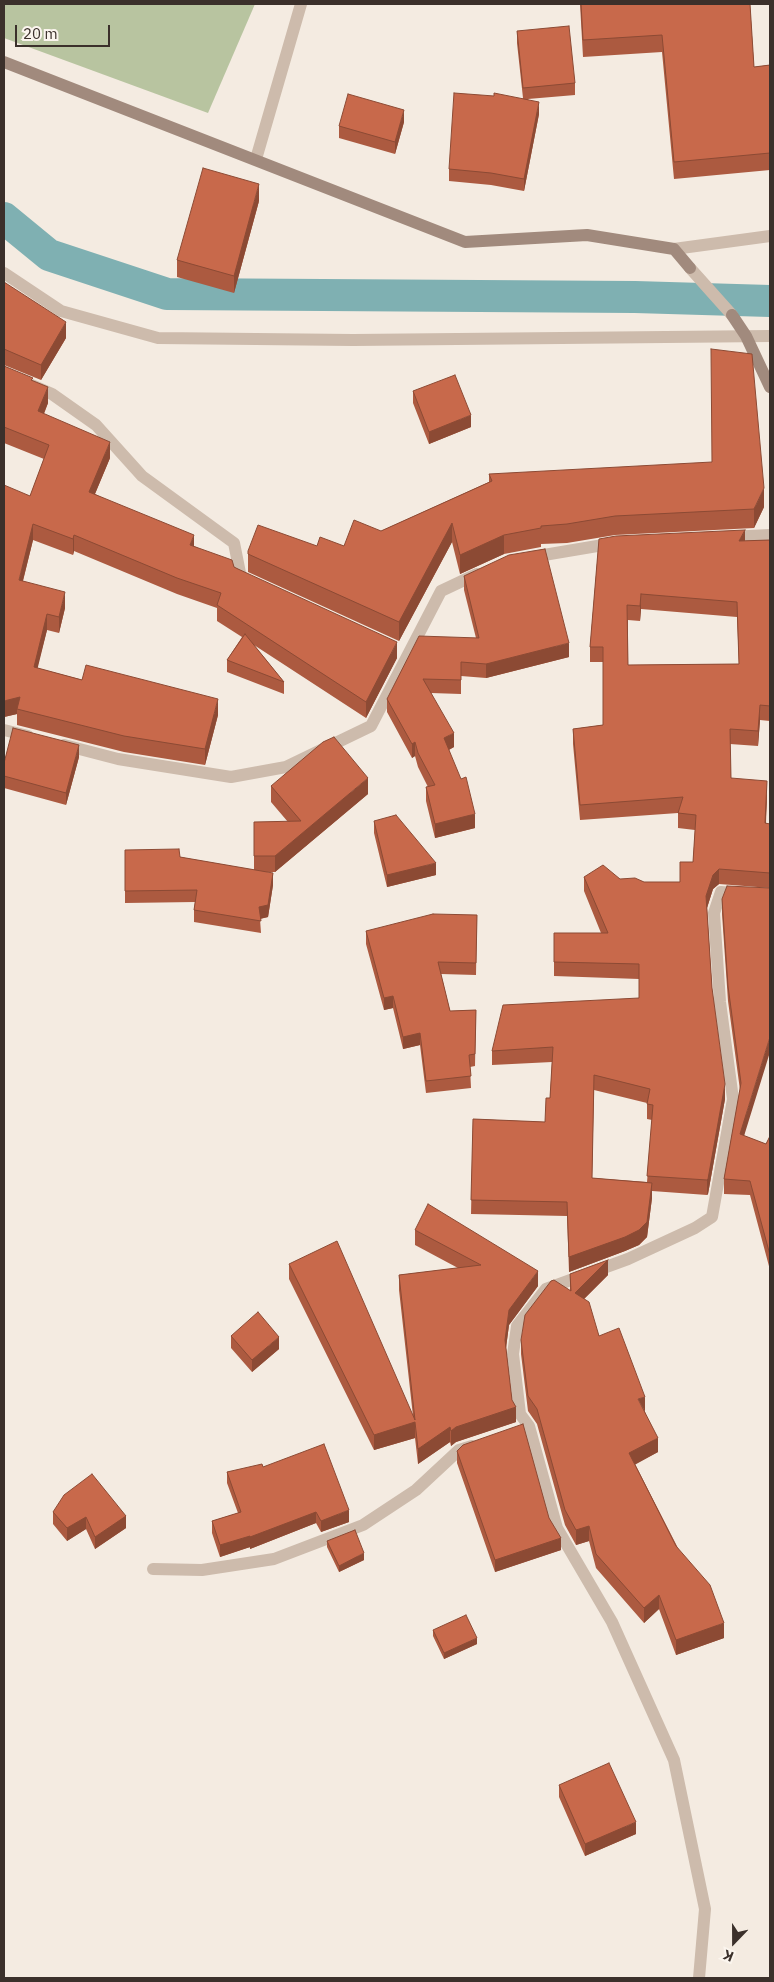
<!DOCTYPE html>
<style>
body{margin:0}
#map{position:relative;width:774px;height:1982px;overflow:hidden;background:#f4ebe1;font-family:"IBM Plex Sans",sans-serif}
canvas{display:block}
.frame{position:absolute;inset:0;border:5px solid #3b302b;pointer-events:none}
.north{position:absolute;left:709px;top:1917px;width:50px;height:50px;-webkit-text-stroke:4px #fbf5ee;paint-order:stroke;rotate:202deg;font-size:14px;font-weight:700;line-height:20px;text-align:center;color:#3b302b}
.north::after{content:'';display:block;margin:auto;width:18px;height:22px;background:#3b302b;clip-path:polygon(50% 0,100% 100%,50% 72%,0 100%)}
.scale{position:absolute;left:15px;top:25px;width:95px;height:22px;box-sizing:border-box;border:2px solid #3b302b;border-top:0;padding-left:6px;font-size:15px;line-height:18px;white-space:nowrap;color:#3b302b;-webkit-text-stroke:4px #fbf5ee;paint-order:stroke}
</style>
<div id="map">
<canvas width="774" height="1982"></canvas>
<div class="frame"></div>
<div class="north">K</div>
<div class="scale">20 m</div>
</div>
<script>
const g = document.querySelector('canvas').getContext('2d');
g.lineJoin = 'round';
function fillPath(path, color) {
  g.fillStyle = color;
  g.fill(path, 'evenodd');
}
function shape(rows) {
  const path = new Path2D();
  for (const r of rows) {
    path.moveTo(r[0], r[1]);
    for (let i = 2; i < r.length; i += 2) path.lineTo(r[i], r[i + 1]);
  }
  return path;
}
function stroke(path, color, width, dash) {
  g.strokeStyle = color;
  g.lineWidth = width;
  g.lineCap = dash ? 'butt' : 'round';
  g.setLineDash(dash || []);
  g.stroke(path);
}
fillPath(shape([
 [4,4,255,4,208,113,4,38]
]), '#b8c4a0');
stroke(shape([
 [4,218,49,255,167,294,635,297,770,301]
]), '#7fb0b2', 32);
stroke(shape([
 [256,159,301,4],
 [674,249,770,236],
 [4,273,61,311,158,338,353,340,770,336],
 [4,373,52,394,96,425,142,476,234,543,241,578,249,581],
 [728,537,770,535],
 [532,557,615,543],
 [4,730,28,736],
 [64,745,118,759,231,777,286,767,371,726,441,591,477,574],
 [153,1569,202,1570,274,1559,363,1525,416,1490,459,1450,472,1446],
 [699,1978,705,1909,674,1760,612,1622,557,1528,529,1426,520,1414,513,1354,517,1326,546,1289,628,1259,695,1228,712,1217,733,1099,720,1002,714,913,721,892,770,896]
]), '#cdbbac', 12);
stroke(shape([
 [690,268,732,315]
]), '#cdbbac', 12);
stroke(shape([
 [4,62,465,242,587,235,674,249,690,268],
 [732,315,746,336,770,387]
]), '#a18a7d', 12);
fillPath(shape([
 [580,4,750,4,754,67,770,65,770,170,674,179,662,52,583,57],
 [517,31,575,83,575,95,528,99,539,114,524,191,491,185,449,181,449,169,523,98,517,43],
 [404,122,395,154,339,138,339,126],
 [259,201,234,293,177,277,177,260],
 [4,282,66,338,41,380,4,365],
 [4,366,33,381,48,403,44,414,110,458,95,494,234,567,238,569,397,658,366,718,254,645,284,682,284,694,227,672,227,660,242,637,217,621,217,608,177,594,74,551,73,555,33,540,23,581,65,608,59,633,47,630,37,668,218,715,205,765,124,752,17,725,17,714,4,717,30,496,44,459,4,443],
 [413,391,471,427,429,444,413,403],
 [489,474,764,507,754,528,615,535,567,543,541,544,541,547,504,554,460,574,452,542,399,641,248,572,248,551,317,546,344,546,381,531,489,482],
 [599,539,745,541,770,540,770,721,760,720,758,746,730,744,731,778,767,795,766,823,770,824,770,888,719,884,713,889,707,908,712,988,725,1099,708,1194,707,1195,652,1191,652,1198,647,1237,639,1245,625,1251,569,1272,567,1216,471,1214,473,1119,545,1122,550,1098,552,1062,492,1065,492,1051,639,998,639,979,554,976,554,933,601,933,584,891,584,877,620,879,644,882,680,882,693,862,695,830,678,828,678,813,580,820,573,744,573,729,603,725,603,662,590,662,590,647],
 [641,609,737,617,739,664,628,665,628,620,640,621],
 [594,1090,647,1103,647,1119,652,1120,647,1182,592,1178],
 [464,576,569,657,486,678,461,676,461,694,431,693,454,747,449,750,475,828,435,838,426,801,426,787,428,787,418,767,415,756,412,758,387,712,387,699,476,638,464,590],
 [79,757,66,805,4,788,4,763],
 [271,786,368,794,275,872,266,872,273,885,268,917,260,919,261,933,194,922,194,910,195,902,125,903,125,850,180,857,254,870,254,822,288,822,271,802],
 [374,821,436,875,387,887,374,833],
 [770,888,744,1136,766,1144,770,1136,770,1270,750,1195,724,1194,724,1179,740,1090,728,1001,722,914,722,899],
 [477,915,476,975,441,974,450,1011,476,1010,475,1066,470,1067,471,1088,426,1093,420,1045,403,1049,393,1008,384,1010,366,944,366,931],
 [415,1230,538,1286,509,1325,506,1348,512,1400,516,1422,456,1442,451,1446,450,1442,418,1464,415,1438,374,1450,289,1279,289,1264,413,1416,399,1290,399,1275,458,1268,415,1245],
 [570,1274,608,1275,584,1299,599,1336,645,1412,658,1452,635,1464,724,1638,676,1655,659,1609,644,1623,596,1568,589,1541,576,1545,565,1525,537,1424,528,1411,521,1354,521,1340,570,1290],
 [231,1336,279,1349,252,1372,231,1348],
 [457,1451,549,1518,561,1550,495,1572,457,1463],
 [263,1467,349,1522,321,1532,316,1523,250,1549,250,1547,220,1557,212,1533,212,1521,238,1513,227,1483,227,1472],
 [53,1512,126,1516,126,1528,95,1549,86,1529,67,1541,53,1524],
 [327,1541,364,1560,339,1572,327,1547],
 [433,1630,477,1644,444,1659,433,1636],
 [559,1785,636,1834,585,1856,559,1797]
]), '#ac5a40');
fillPath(shape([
 [539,102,539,114,524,191,524,179],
 [404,110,404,122,395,154,395,142],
 [259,184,259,201,234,293,234,276],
 [66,322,66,338,41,380,41,365],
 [48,387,48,403,38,427,38,411],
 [471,415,471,427,429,444,429,432],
 [110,442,110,458,89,508,89,492],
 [764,488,764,507,754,528,754,509],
 [452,523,452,542,399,641,399,622],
 [33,524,33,540,19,596,19,580],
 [745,530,745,544,739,541],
 [74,535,74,551,73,555,73,539],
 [194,535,194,551,190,545],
 [504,535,504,554,460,574,460,555],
 [65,592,65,608,59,633,59,617],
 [641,594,641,609,640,621,640,606],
 [47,614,47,630,34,683,34,667],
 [397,642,397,658,366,718,366,702],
 [569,643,569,657,486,678,486,664],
 [20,697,17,709,17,714,4,717,4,701],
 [218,699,218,715,205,765,205,749],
 [760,705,760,720,758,746,758,731],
 [454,733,454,747,444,752,444,738],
 [415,742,415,756,412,758,412,744],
 [79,745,79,757,66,805,66,793],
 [368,778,368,794,275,872,275,856],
 [767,781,767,795,765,838,765,823],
 [475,814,475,828,435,838,435,824],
 [436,863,436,875,387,887,387,875],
 [719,869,719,884,713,889,706,911,706,896,713,875],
 [273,873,273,885,268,917,259,919,259,907],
 [393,996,393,1008,384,1010,384,998],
 [420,1033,420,1045,403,1049,403,1037],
 [770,1037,770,1052,740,1149,740,1134],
 [725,1084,725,1099,708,1194,707,1195,707,1180],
 [652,1183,652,1198,647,1237,639,1245,625,1251,569,1272,569,1257],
 [608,1260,608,1275,575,1308,575,1293],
 [538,1271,538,1286,509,1325,505,1355,505,1340,509,1310],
 [279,1337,279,1349,252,1372,252,1360],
 [645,1397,645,1412,638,1399],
 [516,1407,516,1422,456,1442,451,1446,451,1431,456,1427],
 [415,1422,415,1438,374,1450,374,1435],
 [450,1427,450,1442,418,1464,418,1449],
 [658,1438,658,1452,629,1468,629,1453],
 [349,1510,349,1522,321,1532,321,1521],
 [316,1512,316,1523,250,1549,250,1537],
 [126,1516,126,1528,95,1549,95,1537],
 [86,1517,86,1529,67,1541,67,1528],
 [589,1526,589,1541,576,1545,576,1530],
 [250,1536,250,1547,220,1557,220,1545],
 [561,1538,561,1550,495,1572,495,1560],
 [364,1553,364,1560,339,1572,339,1566],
 [659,1595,659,1609,644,1623,644,1608],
 [724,1623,724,1638,676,1655,676,1640],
 [477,1638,477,1644,444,1659,444,1653],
 [636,1822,636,1834,585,1856,585,1844]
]), '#8c4a34');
const building = shape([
 [581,4,750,4,754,67,770,65,770,153,674,162,662,35,583,40,581,4],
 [569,26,575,83,523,88,517,31,569,26],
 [454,93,494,96,494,93,539,102,524,179,491,173,449,169,454,93],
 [348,94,404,110,395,142,339,126,348,94],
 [203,168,259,184,234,276,177,260,203,168],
 [4,282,66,322,41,365,4,349,4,282],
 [711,349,752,354,764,488,754,509,615,516,567,524,541,526,541,528,504,535,460,555,452,523,399,622,248,554,248,551,258,525,317,546,320,537,344,546,354,520,381,531,492,481,489,474,712,462,711,349],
 [4,366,33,378,31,380,48,387,38,411,110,442,89,492,194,535,190,545,232,560,234,567,238,569,397,642,366,702,217,605,221,593,177,578,74,535,73,539,33,524,19,580,65,592,59,617,47,614,34,667,82,680,86,665,218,699,205,749,124,736,17,709,20,697,4,701,4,485,30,496,49,445,4,427,4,366],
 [455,375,471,415,429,432,413,391,455,375],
 [745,530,739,541,770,540,770,706,760,705,758,731,730,729,731,778,767,781,765,823,770,824,770,873,719,869,713,875,706,896,712,988,725,1084,708,1179,707,1180,647,1176,653,1105,647,1104,650,1089,594,1075,592,1178,652,1183,647,1222,639,1230,625,1237,569,1257,567,1202,471,1200,473,1119,545,1122,546,1098,550,1098,553,1047,492,1051,503,1005,639,998,639,964,554,962,554,933,608,933,584,877,603,865,620,879,635,878,644,882,680,882,680,862,693,862,696,815,678,813,683,797,580,805,573,729,603,725,603,647,590,647,599,539,616,536,745,530],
 [641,594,737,602,739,664,628,665,627,605,640,606,641,594],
 [545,549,569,643,486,664,461,662,461,680,423,679,454,733,444,738,461,779,466,777,475,814,435,824,426,787,435,785,418,753,415,742,412,744,387,699,419,636,479,638,464,576,509,555,545,549],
 [245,634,284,682,227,660,245,634],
 [13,728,79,745,66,793,4,776,4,763,13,728],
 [334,737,368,778,275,856,254,856,254,822,301,821,271,786,323,742,334,737],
 [396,815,436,863,387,875,374,821,396,815],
 [179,849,180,857,273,873,268,905,259,907,261,921,194,910,197,890,125,891,125,850,179,849],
 [727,886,770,888,770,1037,740,1134,766,1144,770,1136,770,1255,750,1181,724,1179,741,1083,728,986,722,899,727,886],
 [433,914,477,915,476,963,438,962,450,1011,476,1010,475,1054,469,1055,471,1076,426,1081,420,1033,403,1037,393,996,384,998,366,931,433,914],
 [428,1204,538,1271,509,1310,505,1340,512,1400,516,1407,456,1427,451,1431,450,1427,418,1449,415,1422,374,1435,289,1264,337,1241,415,1420,399,1275,481,1265,415,1230,428,1204],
 [608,1260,575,1293,589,1302,599,1336,619,1328,645,1397,638,1399,658,1438,629,1453,676,1546,710,1585,724,1623,676,1640,659,1595,644,1608,596,1554,589,1526,576,1530,565,1510,537,1409,528,1396,521,1340,525,1315,551,1281,554,1280,571,1291,570,1274,608,1260],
 [258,1312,279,1337,252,1360,231,1336,258,1312],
 [523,1424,549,1518,561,1538,495,1560,457,1451,463,1445,523,1424],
 [324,1444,349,1510,321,1521,316,1512,250,1537,250,1536,220,1545,212,1521,241,1512,227,1472,262,1464,263,1467,324,1444],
 [92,1474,126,1516,95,1537,86,1517,67,1528,53,1512,64,1495,92,1474],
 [355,1530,364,1553,339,1566,327,1541,355,1530],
 [466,1615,477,1638,444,1653,433,1630,466,1615],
 [609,1763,636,1822,585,1844,559,1785,609,1763]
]);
fillPath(building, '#c8694b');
stroke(building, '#8c4a34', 1);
</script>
